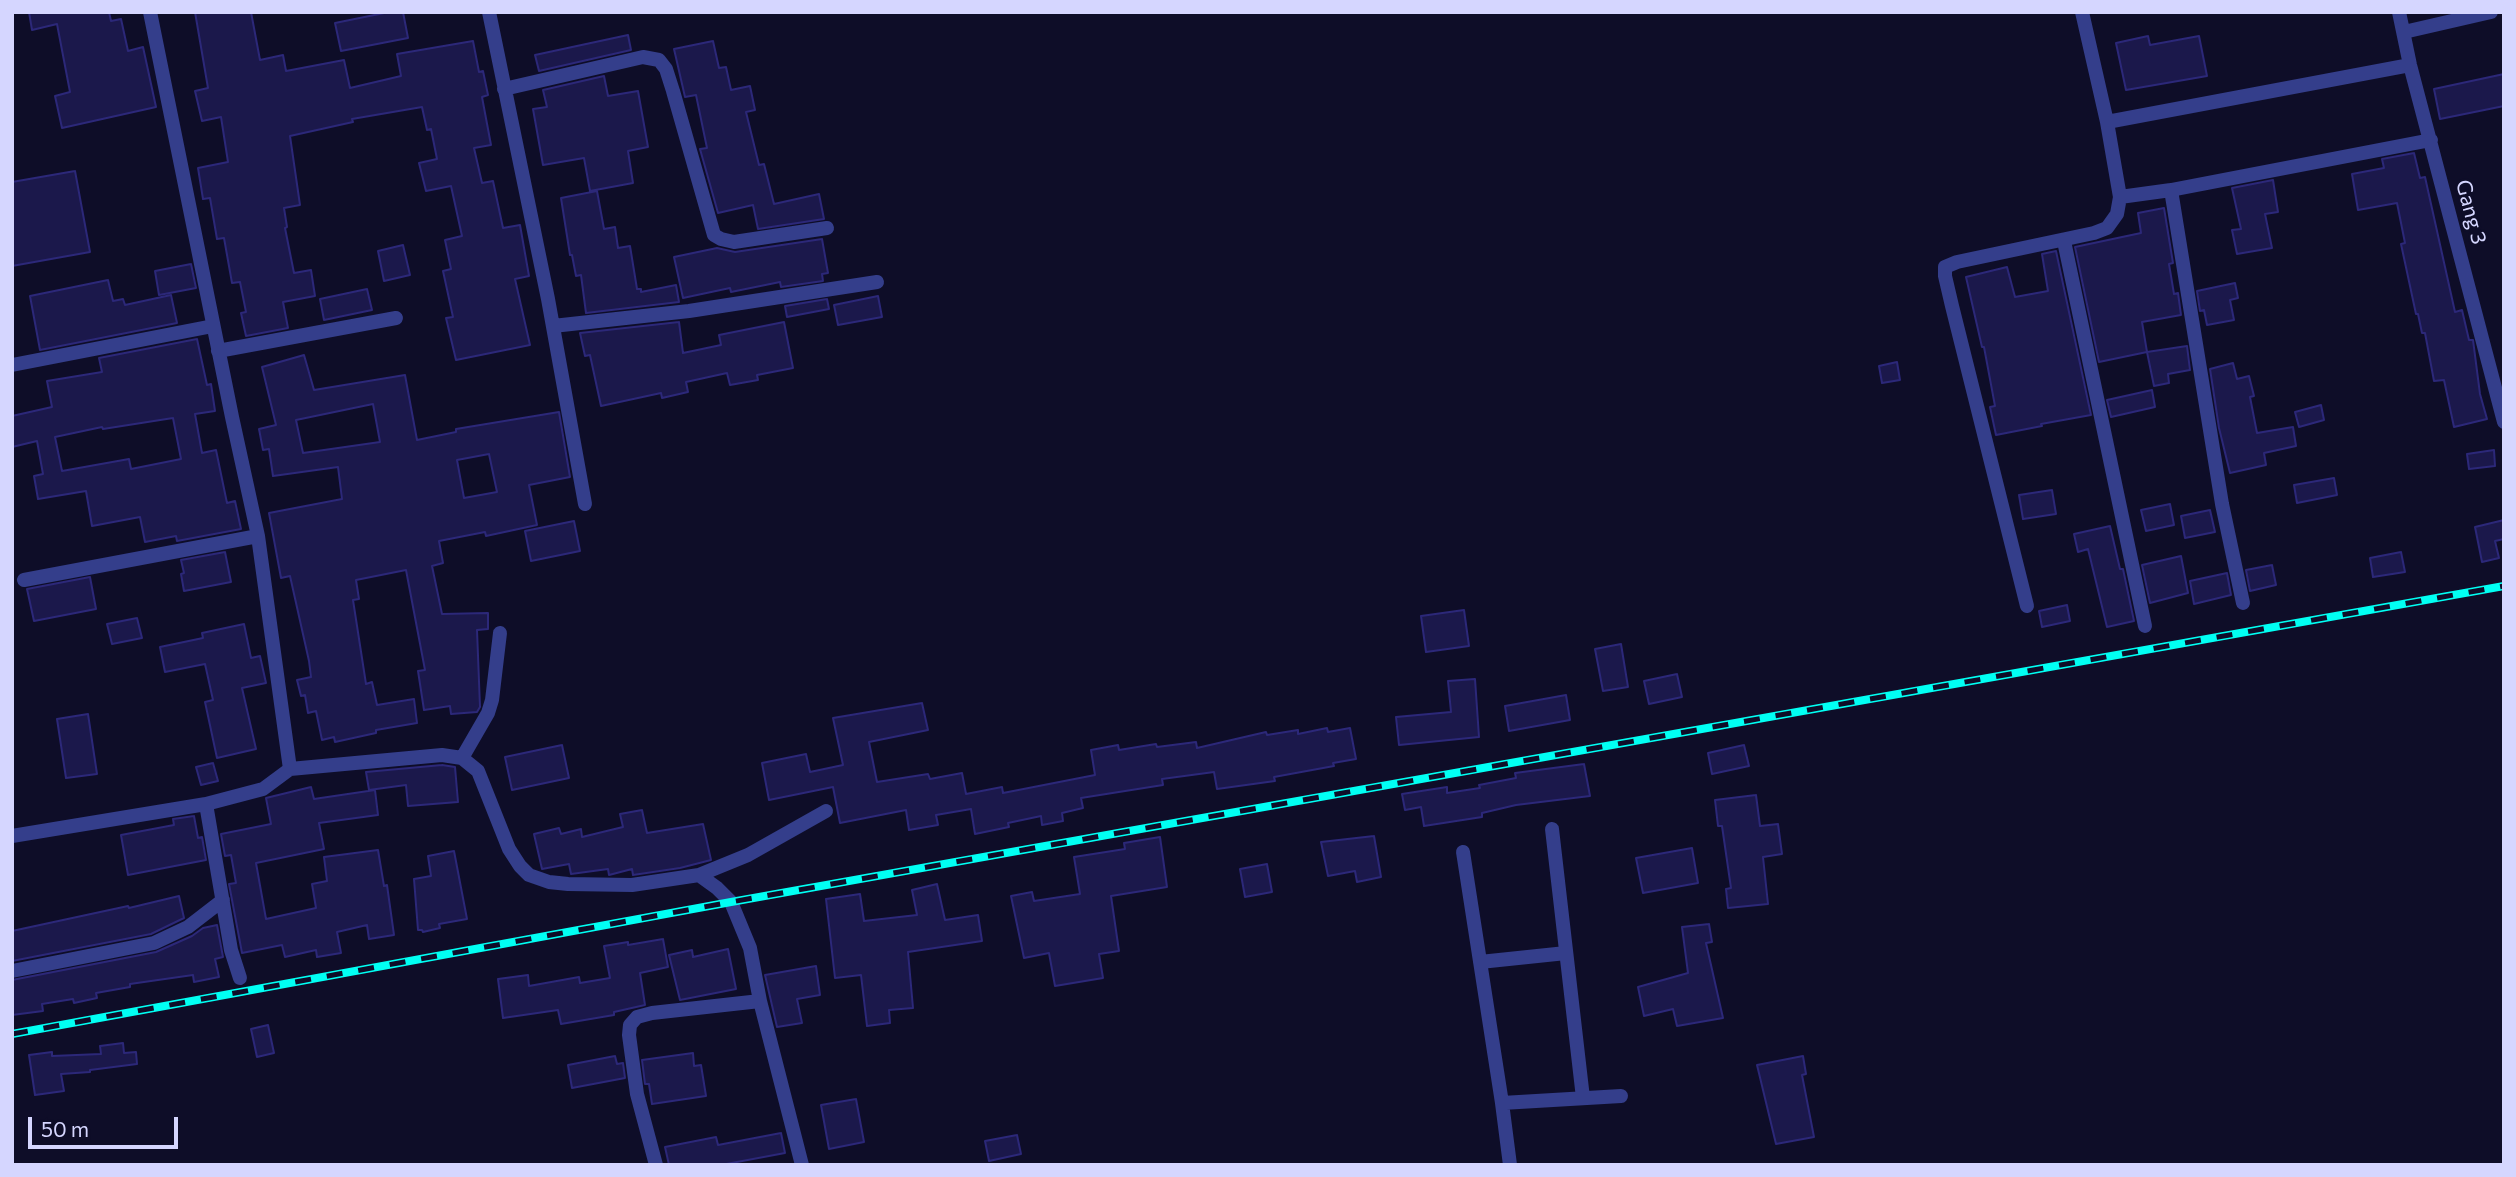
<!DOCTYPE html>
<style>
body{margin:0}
#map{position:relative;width:2516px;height:1177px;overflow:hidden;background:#0e0d28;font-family:Commissioner,sans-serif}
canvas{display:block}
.frame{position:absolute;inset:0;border:14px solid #d5d6ff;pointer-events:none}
.scale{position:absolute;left:28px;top:1117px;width:150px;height:32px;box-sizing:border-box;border:4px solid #d5d6ff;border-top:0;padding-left:9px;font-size:21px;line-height:24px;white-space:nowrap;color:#d5d6ff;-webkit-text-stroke:5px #0e0d28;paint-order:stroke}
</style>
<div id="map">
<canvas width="2516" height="1177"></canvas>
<div class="frame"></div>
<div class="scale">50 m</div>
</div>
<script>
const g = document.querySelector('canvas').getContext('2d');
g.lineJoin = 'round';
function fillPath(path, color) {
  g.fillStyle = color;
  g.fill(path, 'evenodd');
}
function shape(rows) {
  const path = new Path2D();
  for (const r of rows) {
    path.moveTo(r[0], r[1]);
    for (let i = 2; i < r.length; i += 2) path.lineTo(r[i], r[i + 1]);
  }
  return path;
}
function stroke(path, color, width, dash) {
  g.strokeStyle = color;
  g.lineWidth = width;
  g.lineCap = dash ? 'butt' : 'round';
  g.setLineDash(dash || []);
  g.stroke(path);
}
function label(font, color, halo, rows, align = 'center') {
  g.font = font + ' Commissioner,sans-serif';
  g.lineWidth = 5;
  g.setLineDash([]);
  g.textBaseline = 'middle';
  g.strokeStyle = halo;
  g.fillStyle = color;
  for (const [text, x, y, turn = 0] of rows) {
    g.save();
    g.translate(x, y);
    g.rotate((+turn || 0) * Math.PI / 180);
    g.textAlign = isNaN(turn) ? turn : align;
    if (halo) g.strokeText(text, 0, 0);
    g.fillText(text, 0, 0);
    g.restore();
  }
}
const building = shape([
 [29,12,109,12,111,21,121,19,128,51,143,47,156,107,62,128,55,96,70,92,57,24,32,30,29,12],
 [195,12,251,12,260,60,283,55,286,71,344,60,350,88,401,76,397,54,473,41,479,72,483,71,488,95,482,97,491,145,474,148,482,183,493,181,503,228,520,225,529,276,515,279,530,345,456,360,446,318,453,317,443,271,451,269,445,240,462,236,451,186,426,191,419,163,437,159,431,129,427,130,422,107,352,119,353,122,290,136,300,205,284,208,287,227,285,228,294,273,311,270,315,296,283,302,288,328,246,336,241,313,246,312,240,282,232,283,224,238,217,239,210,198,203,199,198,168,228,162,221,117,202,121,195,91,208,88,195,12],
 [389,12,403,12,408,38,341,51,335,23,389,12],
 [628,35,631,50,539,71,535,55,628,35],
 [2148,36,2150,45,2199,36,2207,76,2126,90,2116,43,2148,36],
 [713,41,719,68,726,67,731,90,750,86,755,110,746,112,759,165,764,164,774,204,819,194,824,219,758,229,753,205,718,213,700,149,707,148,696,95,685,97,674,49,713,41],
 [2504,74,2504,106,2440,119,2434,89,2504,74],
 [604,76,608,96,638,91,648,147,628,151,633,183,590,191,584,158,543,165,533,109,547,107,543,90,604,76],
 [2414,153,2420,178,2425,177,2455,312,2462,310,2469,340,2473,340,2480,394,2487,419,2454,427,2444,380,2434,381,2425,333,2422,333,2418,314,2416,314,2401,244,2405,243,2397,203,2358,210,2352,174,2384,168,2382,159,2414,153],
 [75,171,90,252,12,266,12,182,75,171],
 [2273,180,2278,212,2265,214,2272,248,2237,254,2232,230,2241,229,2232,188,2273,180],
 [597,191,604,229,615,227,618,248,630,246,637,289,641,289,641,292,676,285,679,302,586,313,581,275,576,276,572,255,570,255,561,198,597,191],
 [2164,208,2173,263,2169,264,2174,294,2178,293,2181,315,2142,322,2147,352,2187,346,2190,370,2168,374,2169,383,2154,386,2147,352,2099,362,2075,247,2141,233,2138,213,2164,208],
 [822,239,828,273,822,274,823,281,781,287,780,282,731,292,730,288,683,298,674,257,717,248,735,252,822,239],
 [403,245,410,275,384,281,378,251,403,245],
 [2056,251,2091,415,2041,424,2042,426,1996,435,1990,407,1995,406,1984,347,1982,347,1966,277,2007,267,2015,297,2048,291,2042,254,2056,251],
 [191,264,196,288,159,295,155,271,191,264],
 [108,280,113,301,123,299,125,305,171,295,177,323,40,350,30,296,108,280],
 [2235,283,2238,298,2230,300,2234,320,2207,325,2204,310,2200,311,2197,291,2235,283],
 [367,289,372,310,324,320,320,299,367,289],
 [878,296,882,317,838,325,834,305,878,296],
 [827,299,829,309,787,317,785,306,827,299],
 [679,322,683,353,721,345,719,335,784,322,793,368,757,375,758,380,730,385,727,373,686,382,688,392,662,398,661,393,601,406,590,355,585,356,580,333,679,322],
 [197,339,207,385,211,384,215,411,195,414,202,453,216,450,227,503,235,501,241,529,177,541,176,536,145,542,140,517,92,526,86,491,38,499,34,476,43,474,37,441,12,447,12,416,52,407,47,381,102,372,99,358,197,339],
 [173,418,181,459,131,469,129,459,62,471,55,437,102,427,103,429,173,418],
 [304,355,314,390,405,375,417,440,456,432,456,429,559,412,570,477,529,485,537,525,486,536,485,532,439,541,443,563,432,566,442,614,488,613,488,629,477,630,480,707,477,712,451,714,450,706,424,710,418,671,425,670,406,570,356,580,359,599,353,600,366,684,372,682,377,705,414,699,417,723,376,730,376,733,335,742,334,737,322,740,316,711,308,713,305,695,301,696,297,680,311,677,309,661,290,576,281,578,269,513,342,499,338,467,273,476,269,449,263,450,259,429,276,425,262,367,304,355],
 [373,404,380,442,303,453,296,420,373,404],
 [489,454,497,492,464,498,457,460,489,454],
 [1897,362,1900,380,1882,383,1879,366,1897,362],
 [2233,363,2237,379,2249,376,2254,396,2250,397,2257,433,2293,427,2296,446,2264,453,2266,465,2230,473,2219,428,2210,369,2233,363],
 [2152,390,2155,407,2111,417,2107,400,2152,390],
 [2321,405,2324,420,2299,427,2295,412,2321,405],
 [2494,450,2495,466,2469,469,2467,454,2494,450],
 [2334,478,2337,495,2297,503,2294,485,2334,478],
 [2052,490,2056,514,2023,519,2019,495,2052,490],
 [2170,504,2174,525,2146,531,2141,510,2170,504],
 [2210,510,2215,532,2185,538,2181,516,2210,510],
 [2504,520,2504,539,2495,541,2499,558,2482,562,2475,527,2504,520],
 [574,521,580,551,531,561,525,531,574,521],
 [2110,526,2120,569,2123,569,2134,621,2107,627,2088,549,2078,552,2074,534,2110,526],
 [225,552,231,582,184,591,181,574,184,573,181,560,225,552],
 [2401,552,2405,572,2373,577,2370,558,2401,552],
 [2181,556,2188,593,2150,603,2142,565,2181,556],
 [2272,565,2276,585,2250,591,2246,570,2272,565],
 [2227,573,2231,595,2194,604,2190,581,2227,573],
 [90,577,96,609,34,621,27,589,90,577],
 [2067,605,2070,621,2042,627,2039,611,2067,605],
 [1464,610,1469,646,1426,652,1421,616,1464,610],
 [137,618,142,638,112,644,107,624,137,618],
 [244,624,251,658,260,656,266,683,242,688,256,749,217,758,205,702,213,700,205,664,165,672,160,647,203,638,202,633,244,624],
 [1621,644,1628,687,1603,691,1595,649,1621,644],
 [1677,674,1682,697,1649,704,1644,681,1677,674],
 [1475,679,1479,737,1399,745,1396,717,1451,712,1448,681,1475,679],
 [1566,695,1570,720,1509,731,1505,706,1566,695],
 [922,703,928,730,869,742,877,782,928,774,930,779,962,773,966,794,1002,787,1003,793,1095,775,1091,750,1118,745,1119,750,1156,744,1157,747,1196,742,1197,748,1266,732,1267,735,1298,730,1298,734,1327,728,1328,732,1350,728,1356,759,1333,763,1334,766,1274,777,1275,781,1217,789,1214,772,1162,779,1163,785,1081,798,1083,808,1062,813,1063,821,1042,825,1041,816,1008,823,1009,827,975,834,971,809,936,815,938,825,909,830,906,810,840,823,833,787,769,800,762,763,806,754,810,772,843,765,833,718,922,703],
 [88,714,97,774,66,778,57,719,88,714],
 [562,745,569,778,512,790,505,757,562,745],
 [1744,745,1749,766,1712,774,1708,753,1744,745],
 [213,763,218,781,201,785,196,767,213,763],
 [1584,764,1590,796,1516,805,1482,813,1482,817,1424,826,1421,807,1405,810,1402,794,1447,787,1447,793,1480,788,1479,785,1516,778,1515,773,1584,764],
 [442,765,455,767,458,802,408,806,406,785,369,790,366,772,442,765],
 [311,787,314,799,375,790,378,815,319,823,324,849,256,863,266,919,316,908,312,884,327,881,324,857,378,850,384,886,387,885,394,935,369,939,367,925,337,932,341,953,317,957,316,950,285,957,282,945,242,953,229,884,236,883,231,855,225,856,221,834,271,824,266,798,311,787],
 [1756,795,1760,826,1778,824,1782,854,1763,857,1768,904,1728,908,1726,889,1731,888,1722,826,1718,826,1715,800,1756,795],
 [642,810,647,833,703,824,711,860,680,868,633,875,632,869,609,875,608,869,571,874,569,864,542,869,534,834,559,828,561,834,581,829,582,837,623,827,620,814,642,810],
 [194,816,198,838,202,837,206,860,128,875,121,835,174,825,173,819,194,816],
 [1374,836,1381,877,1357,882,1355,871,1328,876,1321,842,1374,836],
 [1160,837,1167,887,1111,896,1119,951,1099,954,1103,978,1055,986,1049,953,1024,958,1011,896,1032,892,1034,901,1080,894,1074,857,1125,849,1124,843,1160,837],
 [1692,848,1698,883,1643,893,1636,858,1692,848],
 [454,851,467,919,439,924,440,928,423,932,422,930,418,930,414,879,431,876,428,856,454,851],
 [1267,864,1272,892,1245,897,1240,869,1267,864],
 [937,884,945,920,978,915,982,941,908,952,913,1008,889,1010,890,1023,867,1026,861,975,835,978,826,899,860,894,864,921,917,915,912,890,937,884],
 [179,896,184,918,151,934,12,961,12,931,128,906,129,908,179,896],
 [1709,924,1712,942,1706,943,1723,1018,1677,1026,1673,1009,1644,1016,1638,987,1688,973,1682,927,1709,924],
 [217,925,223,957,215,959,219,977,194,982,193,975,130,984,130,987,96,993,97,998,74,1003,73,999,42,1004,43,1011,12,1015,12,980,156,952,192,936,203,928,217,925],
 [663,939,668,967,640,973,645,1005,614,1012,614,1015,561,1024,558,1010,503,1018,498,979,528,975,529,986,579,977,580,983,610,978,604,946,628,942,628,945,663,939],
 [728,949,736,989,680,1000,669,955,692,950,693,957,728,949],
 [816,966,820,995,797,999,802,1023,777,1027,765,975,816,966],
 [268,1025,274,1053,257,1057,251,1029,268,1025],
 [123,1043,124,1053,136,1052,137,1064,90,1070,90,1072,61,1074,64,1091,35,1095,29,1055,52,1052,52,1056,101,1054,100,1046,123,1043],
 [693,1053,694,1066,701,1065,706,1096,652,1104,649,1084,645,1084,642,1060,693,1053],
 [615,1056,617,1064,623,1063,625,1078,572,1088,568,1065,615,1056],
 [1803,1056,1806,1074,1802,1075,1814,1137,1776,1144,1757,1065,1803,1056],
 [856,1099,864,1142,829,1149,821,1105,856,1099],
 [781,1133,785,1153,721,1165,669,1165,665,1147,716,1137,718,1145,781,1133],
 [1017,1135,1021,1154,989,1161,985,1141,1017,1135]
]);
fillPath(building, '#1b184b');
stroke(building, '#2c2879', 2);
stroke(shape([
 [150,12,232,417,258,536,290,769],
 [489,12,548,299,585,504],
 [2399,12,2410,65,2504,422],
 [2404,32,2491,12],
 [504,89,643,57,659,60,666,69,673,91,714,235,721,239,734,242,827,228],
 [2107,122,2410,65],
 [2171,190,2222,504,2243,603],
 [2120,197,2171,190,2431,140],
 [2064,241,2145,626],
 [553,326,689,311,877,282],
 [218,351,396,318],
 [12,365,213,326],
 [24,580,258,536],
 [2027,606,1952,306,1945,276,1945,267,1957,262,2094,233,2107,228,2117,214,2120,197,2107,122,2082,12],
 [462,758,488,713,492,700,500,633],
 [206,804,231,950,240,978],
 [1552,829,1583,1098],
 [12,836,206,804,263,789,290,769,442,755,462,758,478,771,509,849,520,866,529,875,549,882,568,884,632,885,699,875,748,855,826,811],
 [1463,852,1502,1103],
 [699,875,717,888,731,902,750,948,760,1001,802,1165],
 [1480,962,1566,953],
 [12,971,154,943,188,927,223,900],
 [656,1165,637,1094,629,1035,630,1025,637,1017,652,1013,760,1001],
 [1510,1165,1502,1103,1621,1096]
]), '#343e8b', 14);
const rail = shape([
 [12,1034,731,902,2504,586]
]);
stroke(rail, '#01fff3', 8);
stroke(rail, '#0e0d28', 5, [16]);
label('21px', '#d5d6ff', '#0e0d28', [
 ["Gang 3",2471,212,75]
]);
</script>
